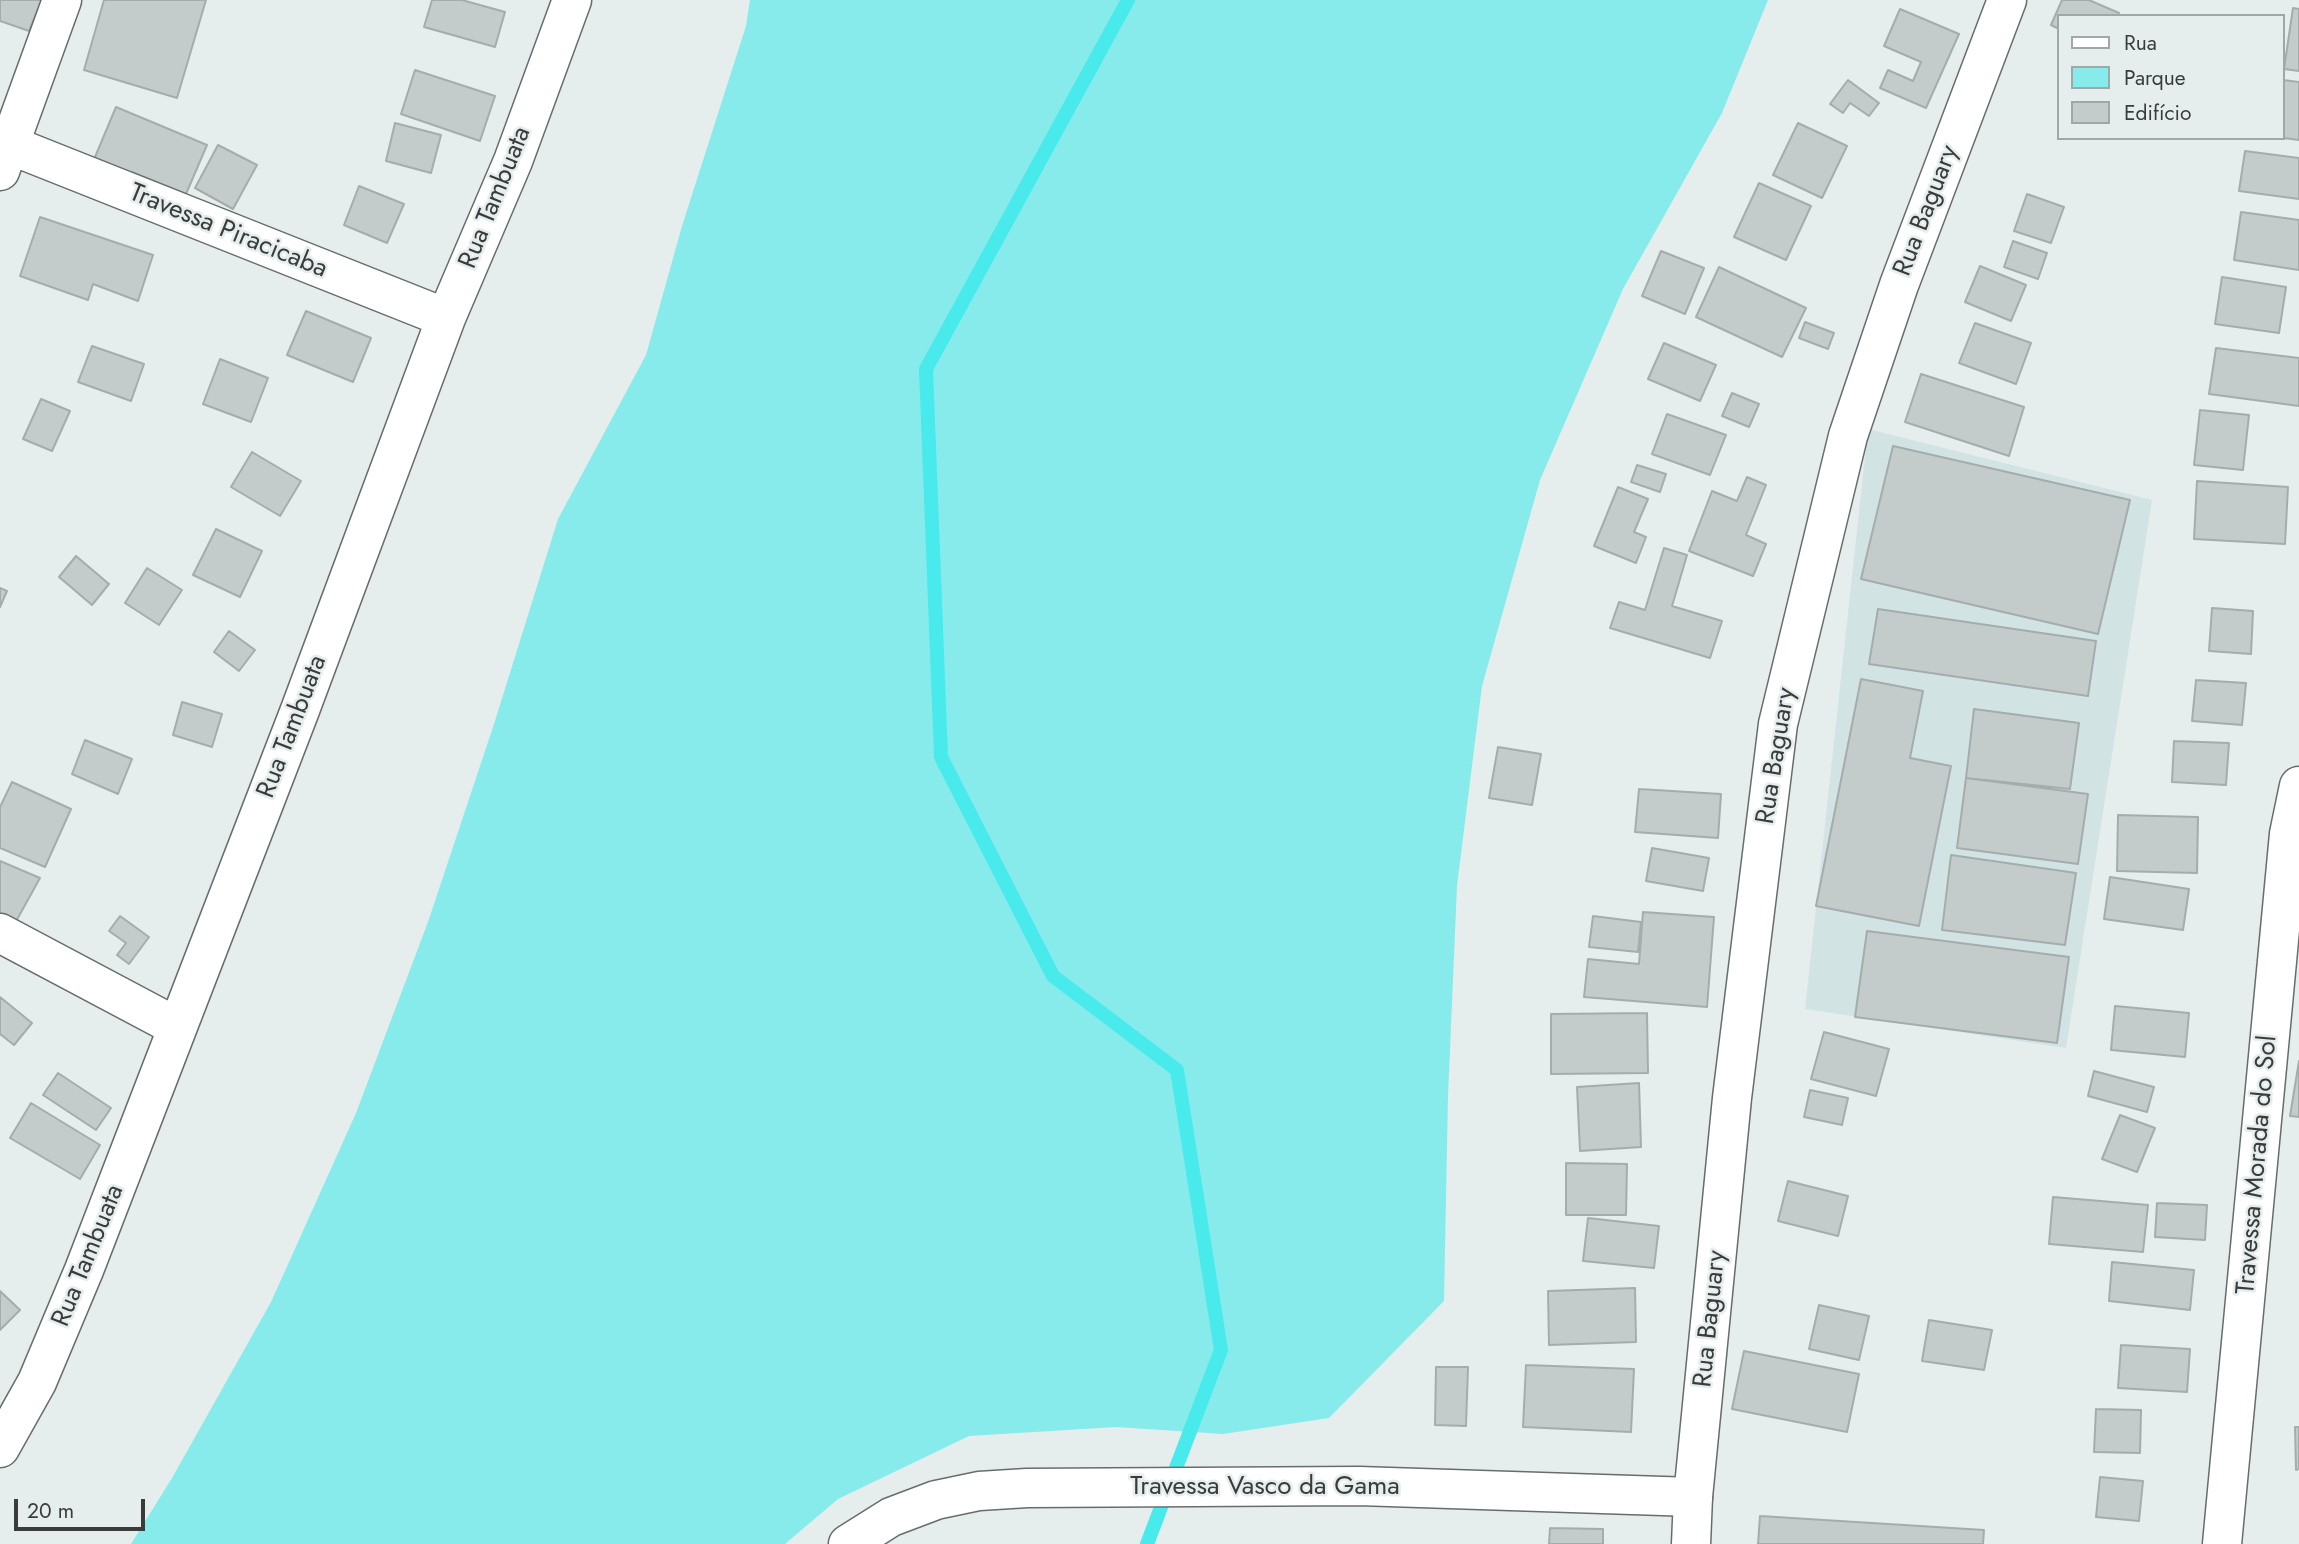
<!DOCTYPE html>
<meta charset="utf-8">
<style>
body{margin:0}
#map{position:relative;width:2299px;height:1544px;overflow:hidden;background:#e6eded;font-family:Jost,sans-serif}
canvas{display:block}
.legend{position:absolute;left:2057px;top:14px;width:228px;height:126px;box-sizing:border-box;background:#e6eded;border:2px solid #a1a6a6;margin:0;padding:9px 12px;list-style:none;font-size:21px;color:#3a3c3c}
.legend li{display:flex;align-items:center;gap:14px;height:35px}
.legend b{width:35px;border:2px solid #a1a6a6}
.scale{position:absolute;left:14px;top:1499px;width:131px;height:32px;box-sizing:border-box;border:4px solid #3a3c3c;border-top:0;padding-left:9px;font-size:21px;line-height:24px;white-space:nowrap;color:#3a3c3c;-webkit-text-stroke:5px #e6eded;paint-order:stroke}
</style>
<div id="map">
<canvas width="2299" height="1544"></canvas>
<ul class="legend">
<li><b style="height:9px;background:#fff"></b>Rua</li>
<li><b style="height:19px;background:#87ebec"></b>Parque</li>
<li><b style="height:19px;background:#c4cbcb"></b>Edifício</li>
</ul>
<div class="scale">20 m</div>
</div>
<script>
const g = document.querySelector('canvas').getContext('2d');
g.lineJoin = 'round';
function fillPath(path, color) {
  g.fillStyle = color;
  g.fill(path, 'evenodd');
}
function shape(rows) {
  const path = new Path2D();
  for (const r of rows) {
    path.moveTo(r[0], r[1]);
    for (let i = 2; i < r.length; i += 2) path.lineTo(r[i], r[i + 1]);
  }
  return path;
}
function stroke(path, color, width, dash) {
  g.strokeStyle = color;
  g.lineWidth = width;
  g.lineCap = dash ? 'butt' : 'round';
  g.setLineDash(dash || []);
  g.stroke(path);
}
function label(font, color, halo, rows, align = 'center') {
  g.font = font + ' Jost,sans-serif';
  g.lineWidth = 5;
  g.setLineDash([]);
  g.textBaseline = 'middle';
  g.strokeStyle = halo;
  g.fillStyle = color;
  for (const [text, x, y, turn = 0] of rows) {
    g.save();
    g.translate(x, y);
    g.rotate((+turn || 0) * Math.PI / 180);
    g.textAlign = isNaN(turn) ? turn : align;
    if (halo) g.strokeText(text, 0, 0);
    g.fillText(text, 0, 0);
    g.restore();
  }
}
fillPath(shape([
 [1868,429,2152,500,2066,1048,1805,1009]
]), '#d2e3e3');
fillPath(shape([
 [750,0,1768,0,1722,113,1623,289,1540,480,1482,686,1457,886,1448,1096,1444,1301,1329,1418,1223,1434,1116,1427,969,1436,838,1499,785,1544,131,1544,172,1478,271,1302,356,1113,428,922,494,724,558,519,646,355,682,226,746,26]
]), '#87ebec');
stroke(shape([
 [1128,0,926,369,941,757,1053,976,1177,1070,1221,1350,1147,1544]
]), '#48eaec', 14);
const building = shape([
 [0,0,42,0,29,31,0,21,0,0],
 [104,0,206,0,177,98,84,70,104,0],
 [432,0,462,0,505,12,495,47,424,27,432,0],
 [2062,0,2089,0,2119,13,2118,16,2059,16,2059,29,2051,25,2062,0],
 [2293,8,2299,9,2299,71,2284,69,2293,8],
 [1900,9,1959,34,1926,108,1880,88,1888,70,1913,81,1921,62,1884,46,1900,9],
 [415,70,495,96,480,141,401,114,415,70],
 [1848,80,1879,103,1869,116,1850,103,1843,113,1830,104,1848,80],
 [2283,80,2299,82,2299,140,2283,138,2283,80],
 [116,107,207,145,186,194,132,172,127,184,90,169,116,107],
 [395,123,441,135,431,173,386,161,395,123],
 [1798,123,1847,146,1822,198,1773,175,1798,123],
 [218,145,257,165,233,209,195,188,218,145],
 [2245,151,2299,158,2299,199,2239,191,2245,151],
 [1759,183,1811,206,1786,260,1734,237,1759,183],
 [359,186,404,204,387,243,344,225,359,186],
 [2027,194,2064,207,2051,243,2014,231,2027,194],
 [2241,212,2299,220,2299,270,2234,260,2241,212],
 [40,217,153,255,138,301,93,284,88,300,20,276,40,217],
 [2013,241,2047,253,2038,279,2004,267,2013,241],
 [1661,251,1704,268,1685,314,1642,296,1661,251],
 [1980,266,2026,285,2011,321,1965,302,1980,266],
 [1719,267,1806,308,1782,357,1696,317,1719,267],
 [2222,277,2286,287,2279,333,2215,324,2222,277],
 [306,311,371,338,353,382,287,355,306,311],
 [1805,322,1834,333,1828,349,1799,338,1805,322],
 [1975,323,2031,343,2016,384,1959,363,1975,323],
 [1664,343,1716,365,1700,401,1648,379,1664,343],
 [92,346,144,364,131,401,78,382,92,346],
 [2216,348,2299,358,2299,406,2209,394,2216,348],
 [220,359,268,378,251,422,203,404,220,359],
 [1921,374,2024,407,2009,456,1905,422,1921,374],
 [1732,393,1759,404,1749,427,1722,416,1732,393],
 [41,399,70,411,52,451,23,439,41,399],
 [2200,410,2249,415,2243,470,2194,465,2200,410],
 [1667,414,1726,435,1710,475,1652,454,1667,414],
 [1893,446,2130,500,2098,634,1861,579,1893,446],
 [252,452,301,481,280,516,231,487,252,452],
 [1637,465,1666,474,1660,492,1631,482,1637,465],
 [1747,477,1766,485,1746,535,1766,544,1753,576,1689,551,1712,491,1737,501,1747,477],
 [2197,481,2288,487,2285,544,2194,539,2197,481],
 [1618,487,1648,499,1634,532,1646,537,1636,563,1594,546,1618,487],
 [216,529,262,551,240,597,193,575,216,529],
 [1664,548,1687,555,1672,606,1722,621,1710,658,1610,628,1619,602,1645,610,1664,548],
 [76,556,109,584,92,605,59,577,76,556],
 [147,568,182,590,159,625,125,603,147,568],
 [0,588,7,591,0,607,0,588],
 [2212,608,2253,611,2251,654,2209,651,2212,608],
 [1878,609,2096,641,2088,696,1869,664,1878,609],
 [229,631,255,650,239,671,214,652,229,631],
 [1861,679,1923,691,1910,758,1951,766,1919,926,1816,906,1861,679],
 [2196,680,2246,683,2242,725,2192,721,2196,680],
 [182,702,222,714,212,747,173,735,182,702],
 [1974,709,2079,723,2070,789,1966,778,1974,709],
 [85,740,132,759,118,794,72,774,85,740],
 [2174,741,2229,743,2226,785,2172,782,2174,741],
 [1498,747,1541,754,1532,805,1489,798,1498,747],
 [1966,778,2088,794,2078,864,1957,848,1966,778],
 [12,782,71,809,45,867,0,848,0,807,12,782],
 [1639,789,1721,794,1718,838,1635,832,1639,789],
 [2118,815,2198,817,2197,873,2117,871,2118,815],
 [1652,848,1709,858,1703,891,1646,881,1652,848],
 [1951,855,2076,873,2065,945,1942,930,1951,855],
 [0,861,40,878,14,925,0,918,0,861],
 [2110,877,2189,889,2183,930,2104,919,2110,877],
 [1643,912,1714,917,1707,1007,1584,997,1588,959,1639,964,1643,912],
 [120,916,149,937,129,964,117,955,126,943,109,931,120,916],
 [1593,916,1641,922,1638,952,1589,947,1593,916],
 [1867,931,2069,957,2057,1043,1855,1017,1867,931],
 [0,997,32,1023,14,1045,0,1034,0,997],
 [2115,1006,2189,1013,2185,1057,2111,1050,2115,1006],
 [1647,1013,1648,1073,1551,1074,1551,1014,1647,1013],
 [1824,1032,1889,1049,1876,1096,1811,1079,1824,1032],
 [2299,1061,2299,1117,2290,1116,2299,1061],
 [2094,1071,2154,1087,2147,1112,2088,1096,2094,1071],
 [58,1073,111,1108,96,1130,43,1095,58,1073],
 [1639,1083,1641,1147,1580,1151,1577,1087,1639,1083],
 [1810,1090,1848,1098,1842,1125,1804,1117,1810,1090],
 [31,1103,100,1145,80,1179,10,1138,31,1103],
 [2120,1115,2155,1128,2137,1172,2102,1159,2120,1115],
 [1566,1163,1627,1164,1626,1215,1566,1215,1566,1163],
 [1788,1181,1848,1196,1838,1236,1778,1221,1788,1181],
 [2053,1197,2148,1205,2143,1252,2049,1244,2053,1197],
 [2157,1203,2207,1205,2205,1240,2155,1237,2157,1203],
 [1588,1218,1659,1226,1654,1268,1583,1261,1588,1218],
 [2112,1262,2194,1270,2190,1310,2109,1301,2112,1262],
 [1635,1288,1636,1342,1549,1345,1548,1291,1635,1288],
 [0,1291,20,1310,0,1330,0,1291],
 [1819,1305,1869,1316,1859,1360,1809,1349,1819,1305],
 [1929,1320,1992,1330,1984,1370,1922,1361,1929,1320],
 [2121,1345,2190,1349,2187,1392,2118,1388,2121,1345],
 [1744,1351,1859,1374,1847,1432,1732,1409,1744,1351],
 [1526,1365,1634,1369,1631,1432,1523,1427,1526,1365],
 [1436,1367,1468,1367,1466,1426,1435,1425,1436,1367],
 [2096,1409,2141,1410,2140,1453,2094,1452,2096,1409],
 [2295,1427,2299,1427,2299,1469,2296,1470,2295,1427],
 [2100,1477,2143,1481,2139,1521,2096,1517,2100,1477],
 [1760,1516,1984,1530,1983,1544,1758,1544,1760,1516],
 [1550,1528,1603,1529,1603,1544,1549,1544,1550,1528]
]);
fillPath(building, '#c4cbcb');
stroke(building, '#a5acac', 2);
const street = shape([
 [10,145,446,318],
 [0,171,62,0],
 [0,933,177,1027],
 [0,1448,37,1382,84,1270,300,710,446,318,513,161,572,0],
 [848,1544,891,1517,936,1500,979,1491,1027,1488,1359,1486,1693,1497],
 [2222,1544,2289,834,2299,786]
]);
const secondary = shape([
 [1691,1544,1693,1497,1732,1098,1778,724,1848,436,1899,285,2007,0]
]);
stroke(street, '#676d6d', 41);
stroke(secondary, '#676d6d', 41);
stroke(street, '#fff', 38);
stroke(secondary, '#fff', 38);
label('26px', '#3a3c3c', '#e6eded', [
 ["Rua Tambuata",496,198,-68],
 ["Rua Baguary",1927,211,-69],
 ["Travessa Piracicaba",228,232,22],
 ["Rua Tambuata",293,727,-69],
 ["Rua Baguary",1777,756,-81],
 ["Travessa Morada do Sol",2258,1165,-85],
 ["Rua Tambuata",89,1256,-68],
 ["Rua Baguary",1711,1319,-84],
 ["Travessa Vasco da Gama",1265,1488]
]);
</script>
